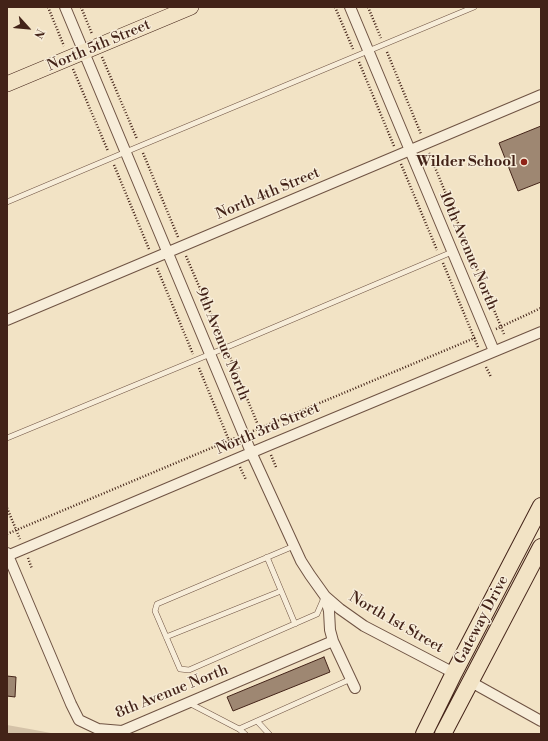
<!DOCTYPE html>
<style>
body{margin:0}
#map{position:relative;width:548px;height:741px;overflow:hidden;background:#f2e3c5;font-family:"Libre Bodoni",serif}
canvas{display:block}
.frame{position:absolute;inset:0;border:8px solid #432318;pointer-events:none}
.north{position:absolute;left:8px;top:8px;width:40px;height:40px;-webkit-text-stroke:3px #f7edd9;paint-order:stroke;rotate:117deg;font-size:11px;font-weight:700;line-height:16px;text-align:center;color:#432318}
.north::after{content:'';display:block;margin:auto;width:14px;height:18px;background:#432318;clip-path:polygon(50% 0,100% 100%,50% 72%,0 100%)}
</style>
<div id="map">
<canvas width="548" height="741"></canvas>
<div class="frame"></div>
<div class="north">N</div>
</div>
<script>
const g = document.querySelector('canvas').getContext('2d');
g.lineJoin = 'round';
function fillPath(path, color) {
  g.fillStyle = color;
  g.fill(path, 'evenodd');
}
function shape(rows) {
  const path = new Path2D();
  for (const r of rows) {
    path.moveTo(r[0], r[1]);
    for (let i = 2; i < r.length; i += 2) path.lineTo(r[i], r[i + 1]);
  }
  return path;
}
function stroke(path, color, width, dash) {
  g.strokeStyle = color;
  g.lineWidth = width;
  g.lineCap = dash ? 'butt' : 'round';
  g.setLineDash(dash || []);
  g.stroke(path);
}
function label(font, color, halo, rows, align = 'center') {
  g.font = font + ' "Libre Bodoni",serif';
  g.lineWidth = 3;
  g.setLineDash([]);
  g.textBaseline = 'middle';
  g.strokeStyle = halo;
  g.fillStyle = color;
  for (const [text, x, y, turn = 0] of rows) {
    g.save();
    g.translate(x, y);
    g.rotate((+turn || 0) * Math.PI / 180);
    g.textAlign = isNaN(turn) ? turn : align;
    if (halo) g.strokeText(text, 0, 0);
    g.fillText(text, 0, 0);
    g.restore();
  }
}
fillPath(shape([
 [7,725,35,730,56,734,7,734]
]), '#d4c2a8');
const building = shape([
 [541,126,541,182,518,191,499,143,541,126],
 [324,657,330,672,233,711,227,697,324,657],
 [7,676,16,677,15,697,7,696,7,676]
]);
fillPath(building, '#9e8772');
stroke(building, '#432318', 1);
const service = shape([
 [7,202,140,146,474,7],
 [7,438,225,348,452,252],
 [294,546,157,604,155,611,180,669,189,670,317,614,324,598],
 [267,557,295,624],
 [166,637,281,591],
 [189,703,239,729,245,734],
 [257,721,269,734],
 [239,729,351,679]
]);
const minor = shape([
 [65,7,251,452,301,561,310,575,325,596,329,611,330,630,333,641,355,688],
 [350,7,494,351],
 [7,320,541,95],
 [7,553,71,704,79,720,98,729,122,731,333,641],
 [7,556,267,446,541,332],
 [325,596,340,609,364,626,454,673],
 [471,682,541,721]
]);
const primary = shape([
 [7,84,191,7]
]);
const trunk = shape([
 [424,734,454,673,541,506],
 [443,734,541,547]
]);
stroke(service, '#6f5343', 6);
stroke(minor, '#6f5343', 12);
stroke(primary, '#432318', 16);
stroke(trunk, '#432318', 18);
stroke(shape([
 [48,7,64,46],
 [81,7,92,34],
 [335,7,353,49],
 [368,7,381,38],
 [387,52,421,134],
 [102,57,137,139],
 [359,62,394,146],
 [73,69,108,151],
 [143,153,178,237],
 [429,153,504,334],
 [401,164,437,250],
 [114,165,149,249],
 [186,256,223,342],
 [443,263,478,347],
 [157,268,193,354],
 [496,329,541,308],
 [229,355,263,437],
 [486,367,491,377],
 [199,368,233,450],
 [253,431,477,337],
 [271,455,276,467],
 [240,467,246,480],
 [7,508,20,539],
 [7,534,235,438],
 [28,558,32,569]
]), '#432318', 2.5, [1, 2]);
stroke(service, '#f7edd9', 5);
stroke(minor, '#f7edd9', 10);
stroke(primary, '#f2e3c5', 15);
stroke(trunk, '#f2e3c5', 16);
for (const [x, y, r, color] of [
 [524,162,4,"#8f2418"]
]) {
  const dot = new Path2D();
  dot.arc(x, y, r, 0, 2 * Math.PI);
  g.fillStyle = color;
  g.fill(dot);
  stroke(dot, '#f7edd9', 1.5);
}
label('15px', '#432318', '#f7edd9', [
 ["North 5th Street",99,46,-23],
 ["North 4th Street",268,194,-23],
 ["10th Avenue North",468,251,67],
 ["9th Avenue North",222,344,68],
 ["North 3rd Street",268,429,-23],
 ["Gateway Drive",482,620,-62],
 ["North 1st Street",396,623,30],
 ["8th Avenue North",172,692,-22]
]);
label('bold 15px', '#432318', '#f7edd9', [
 ["Wilder School",516,162]
], 'right');
</script>
